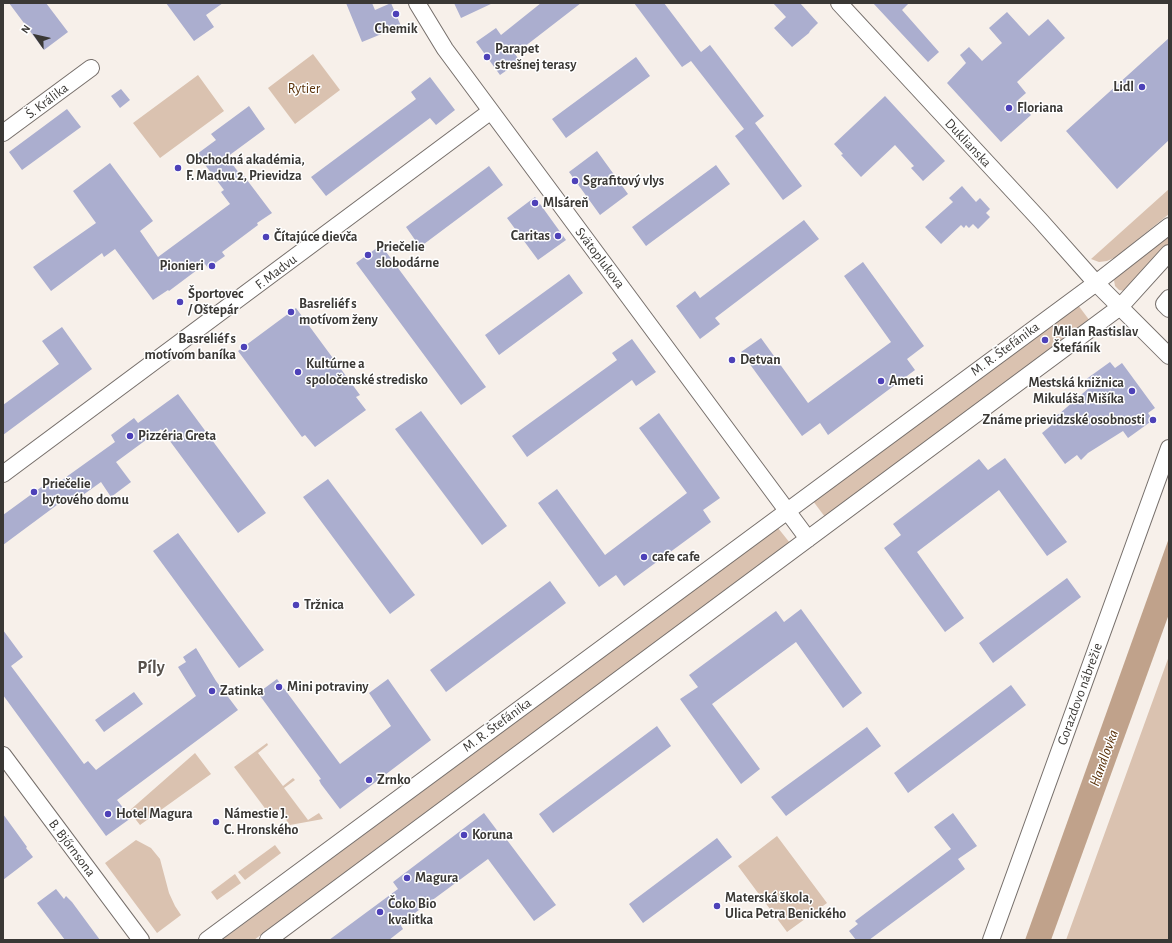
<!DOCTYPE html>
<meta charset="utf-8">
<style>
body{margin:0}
#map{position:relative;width:1172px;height:943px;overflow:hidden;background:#f7f0ea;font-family:"Alegreya Sans",sans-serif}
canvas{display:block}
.frame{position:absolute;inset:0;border:4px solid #3a3835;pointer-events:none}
.north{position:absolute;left:16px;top:16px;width:40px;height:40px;-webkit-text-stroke:3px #fff;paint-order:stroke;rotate:304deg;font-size:11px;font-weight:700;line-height:16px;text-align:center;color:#3a3835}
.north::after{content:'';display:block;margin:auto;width:14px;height:18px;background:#3a3835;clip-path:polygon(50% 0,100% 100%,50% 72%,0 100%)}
</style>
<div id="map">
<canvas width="1172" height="943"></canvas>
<div class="frame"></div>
<div class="north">N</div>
</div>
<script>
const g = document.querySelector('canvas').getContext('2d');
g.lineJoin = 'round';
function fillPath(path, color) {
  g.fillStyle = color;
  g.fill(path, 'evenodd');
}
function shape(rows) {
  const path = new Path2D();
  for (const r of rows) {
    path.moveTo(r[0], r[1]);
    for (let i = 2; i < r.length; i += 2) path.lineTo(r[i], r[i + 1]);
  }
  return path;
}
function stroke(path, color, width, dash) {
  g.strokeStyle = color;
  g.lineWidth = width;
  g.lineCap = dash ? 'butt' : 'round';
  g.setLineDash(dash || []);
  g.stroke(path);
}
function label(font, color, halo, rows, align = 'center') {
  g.font = font + ' "Alegreya Sans",sans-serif';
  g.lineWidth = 3;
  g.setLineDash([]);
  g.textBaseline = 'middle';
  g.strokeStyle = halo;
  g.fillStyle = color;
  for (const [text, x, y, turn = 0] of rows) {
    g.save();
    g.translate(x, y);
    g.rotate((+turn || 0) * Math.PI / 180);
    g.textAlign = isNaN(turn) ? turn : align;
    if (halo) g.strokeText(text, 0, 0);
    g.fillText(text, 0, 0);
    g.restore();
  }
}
fillPath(shape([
 [313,54,340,90,295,124,268,88],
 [198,75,224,111,160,158,133,123],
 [1169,189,1169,214,1116,257,1107,261,1099,262,1091,259],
 [1169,233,1169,245,1131,286,1125,291,1119,290,1115,286,1114,280,1119,274],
 [1078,305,1090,321,825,517,813,501],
 [778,528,790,543,254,940,222,940],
 [1169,656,1169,940,1066,940],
 [267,743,268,745,258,753,283,786,293,778,295,780,284,788,308,820,319,813,323,819,290,825,278,809,270,815,234,767],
 [195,753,211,774,140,825,129,811],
 [777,836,827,903,787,932,738,866],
 [136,840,151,848,160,859,169,893,175,906,181,915,157,933,105,863],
 [275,845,281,853,245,880,238,872],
 [235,874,241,883,217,900,211,892]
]), '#dac2b0');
fillPath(shape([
 [1169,538,1169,614,1051,940,1025,940]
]), '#c0a28b');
fillPath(shape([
 [9,3,46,3,68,32,44,50],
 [166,3,223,3,206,15,214,27,194,41],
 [346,3,372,3,375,10,391,3,401,26,362,42],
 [454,3,493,3,461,18],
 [541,3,581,3,515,54,520,61,500,75,476,42,496,28,501,35],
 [634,3,664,3,701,52,710,45,764,116,755,123,802,186,783,200,735,136,744,129,691,61,682,67],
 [773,3,800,3,818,23,810,31,809,33,792,47,774,28,786,17],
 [873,3,909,3,902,10,939,52,928,62],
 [1007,12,1029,36,1048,19,1065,38,1017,82,1026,93,1018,100,1031,115,1001,142,947,83,966,63,960,55,969,47,982,61,1002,43,989,28],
 [1169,38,1169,140,1117,189,1066,131],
 [636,57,650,76,566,138,552,119],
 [430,77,455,110,436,125,430,118,326,196,311,177,416,99,411,92],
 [121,89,130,100,120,108,111,96],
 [885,96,945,161,923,181,911,168,914,166,895,145,861,177,841,155,843,154,834,144],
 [249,106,265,129,227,157,242,177,244,176,272,213,257,223,258,225,222,252,225,256,208,268,205,264,169,291,168,290,153,300,115,249,104,257,102,253,51,291,33,267,96,223,73,191,110,163,153,221,140,231,158,257,230,204,221,192,224,190,197,154,216,140,211,134],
 [67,109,81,127,22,170,9,152],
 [597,151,628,194,600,215,569,172],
 [716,165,730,184,646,246,632,227],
 [489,166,503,185,420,247,406,227],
 [962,186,976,202,980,198,990,209,986,213,990,217,978,229,973,224,969,228,966,225,964,228,961,225,941,244,925,227,953,202,949,198],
 [535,197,566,240,538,260,507,218],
 [804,220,819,239,715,318,720,324,700,339,676,306,695,291,700,298],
 [381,245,486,387,461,405,356,263],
 [863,262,924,346,907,359,915,370,828,435,820,423,802,436,741,352,761,338,808,403,891,342,844,276],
 [569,274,583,293,499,355,485,335],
 [296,308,360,395,356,397,366,410,315,447,305,435,302,437,238,351],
 [62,327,92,369,3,435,3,405,59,364,42,341],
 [632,339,656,372,636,386,632,380,527,457,512,436,617,360,612,353],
 [1110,362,1115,368,1122,363,1155,408,1148,413,1153,420,1128,438,1123,431,1088,453,1081,460,1077,455,1065,464,1042,433,1053,424,1050,419,1059,414,1090,387,1085,380],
 [178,394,266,513,238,533,161,429,116,462,131,482,111,497,101,482,69,505,65,499,3,545,3,515,51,480,55,485,115,442,111,435,134,418,138,423],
 [421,411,507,526,482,545,395,429],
 [659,413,720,498,703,510,711,522,624,586,616,575,599,587,538,503,557,489,605,555,687,493,639,428],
 [1005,458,1067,542,1047,556,999,490,917,552,964,618,945,632,884,548,901,535,893,524,979,459,988,470],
 [328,479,415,595,390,614,303,497],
 [178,533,264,650,239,668,153,551],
 [1067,578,1081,597,993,663,979,643],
 [550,581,566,603,446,692,430,670],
 [801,609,862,693,843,708,796,642,712,704,760,769,741,784,680,699,698,687,689,675,776,611,784,622],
 [3,630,23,657,11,666,84,764,88,761,96,770,196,696,178,667,186,662,183,657,196,648,216,681,238,710,117,800,131,818,106,836,3,695],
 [277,679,340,764,391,726,369,693,388,679,431,740,340,809,321,784,319,780,321,779,258,693],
 [1011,685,1026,705,908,793,894,773],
 [134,692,143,704,104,732,95,720],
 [657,726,671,746,553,833,539,814],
 [867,727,881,746,786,816,771,797],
 [484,813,505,841,507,840,556,905,534,921,488,859,400,924,403,929,389,940,329,940,398,889,393,882],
 [953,813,977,846,958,859,965,869,869,940,856,940,849,931,858,924,855,921,951,849,934,827],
 [3,814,27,847,26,848,33,857,3,880],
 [717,838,732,857,643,923,629,904],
 [56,889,64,899,66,896,72,902,100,940,65,940,37,903]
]), '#abaecf');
const street = shape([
 [417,3,445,49,808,539],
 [839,3,1040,220,1096,283,1169,356],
 [3,133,91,68],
 [1169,298,1164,304,1169,309],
 [3,474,491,111],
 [3,755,141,940],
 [207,940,1096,283,1169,226],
 [268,940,1120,307,1169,253],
 [991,940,1169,448]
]);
stroke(street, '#766f6b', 18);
stroke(street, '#fff', 16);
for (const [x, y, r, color] of [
 [396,14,4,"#4d41b8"],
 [487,57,4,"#4d41b8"],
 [1142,87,4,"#4d41b8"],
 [1009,108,4,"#4d41b8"],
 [178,168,4,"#4d41b8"],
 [575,181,4,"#4d41b8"],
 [535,203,4,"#4d41b8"],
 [558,236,4,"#4d41b8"],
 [266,237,4,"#4d41b8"],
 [368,255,4,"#4d41b8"],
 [212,266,4,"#4d41b8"],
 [180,302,4,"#4d41b8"],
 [291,312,4,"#4d41b8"],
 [1045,340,4,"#4d41b8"],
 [244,347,4,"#4d41b8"],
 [732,360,4,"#4d41b8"],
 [298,372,4,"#4d41b8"],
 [881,381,4,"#4d41b8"],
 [1132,391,4,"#4d41b8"],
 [1153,420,4,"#4d41b8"],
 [130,436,4,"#4d41b8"],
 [34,492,4,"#4d41b8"],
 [644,557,4,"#4d41b8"],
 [296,605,4,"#4d41b8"],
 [279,687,4,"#4d41b8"],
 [212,691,4,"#4d41b8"],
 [369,780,4,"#4d41b8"],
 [108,814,4,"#4d41b8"],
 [216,822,4,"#4d41b8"],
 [464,835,4,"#4d41b8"],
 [407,878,4,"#4d41b8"],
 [717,906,4,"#4d41b8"],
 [380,912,4,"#4d41b8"]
]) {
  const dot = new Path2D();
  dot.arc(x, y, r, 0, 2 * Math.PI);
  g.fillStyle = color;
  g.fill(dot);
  stroke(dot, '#fff', 1.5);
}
label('bold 14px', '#3a3835', '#fff', [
 ["Chemik",396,29,"center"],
 ["Parapet",495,49],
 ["strešnej terasy",495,65],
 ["Lidl",1134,87,"right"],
 ["Floriana",1017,108],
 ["Obchodná akadémia,",186,160],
 ["F. Madvu 2, Prievidza",186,176],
 ["Sgrafitový vlys",583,181],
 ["Mlsáreň",543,203],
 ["Caritas",550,236,"right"],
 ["Čítajúce dievča",274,237],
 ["Priečelie",376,247],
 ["slobodárne",376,263],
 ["Pionieri",204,266,"right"],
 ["Športovec",188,294],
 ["/ Oštepár",188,310],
 ["Basreliéf s",299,304],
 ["motívom ženy",299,320],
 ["Milan Rastislav",1053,332],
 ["Štefánik",1053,348],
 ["Basreliéf s",236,339,"right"],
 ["motívom baníka",236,355,"right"],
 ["Detvan",740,360],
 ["Kultúrne a",306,364],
 ["spoločenské stredisko",306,380],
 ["Ameti",889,381],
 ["Mestská knižnica",1124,383,"right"],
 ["Mikuláša Mišíka",1124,399,"right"],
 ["Známe prievidzské osobnosti",1145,420,"right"],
 ["Pizzéria Greta",138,436],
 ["Priečelie",42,484],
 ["bytového domu",42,500],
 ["cafe cafe",652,557],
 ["Tržnica",304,605],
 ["Mini potraviny",287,687],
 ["Zatinka",220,691],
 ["Zrnko",377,780],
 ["Hotel Magura",116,814],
 ["Námestie J.",224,814],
 ["C. Hronského",224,830],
 ["Koruna",472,835],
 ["Magura",415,878],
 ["Materská škola,",725,898],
 ["Ulica Petra Benického",725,914],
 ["Čoko Bio",388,904],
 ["kvalitka",388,920]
], 'left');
label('14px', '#5c330b', '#fff', [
 ["Rytier",304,89]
]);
label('14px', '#3a3835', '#fff', [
 ["Š. Králika",47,101,-37],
 ["Duklianska",968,143,47],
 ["Svätoplukova",600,258,53],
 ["F. Madvu",276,272,-37],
 ["M. R. Štefánika",1005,349,-36],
 ["Gorazdovo nábrežie",1080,694,-70],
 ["M. R. Štefánika",497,725,-36],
 ["B. Bjőrnsona",72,848,53]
]);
label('italic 15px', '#5a3109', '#fff', [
 ["Handlovka",1104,758,-70]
]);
label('bold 18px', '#57514c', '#fff', [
 ["Píly",151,668]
]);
</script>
